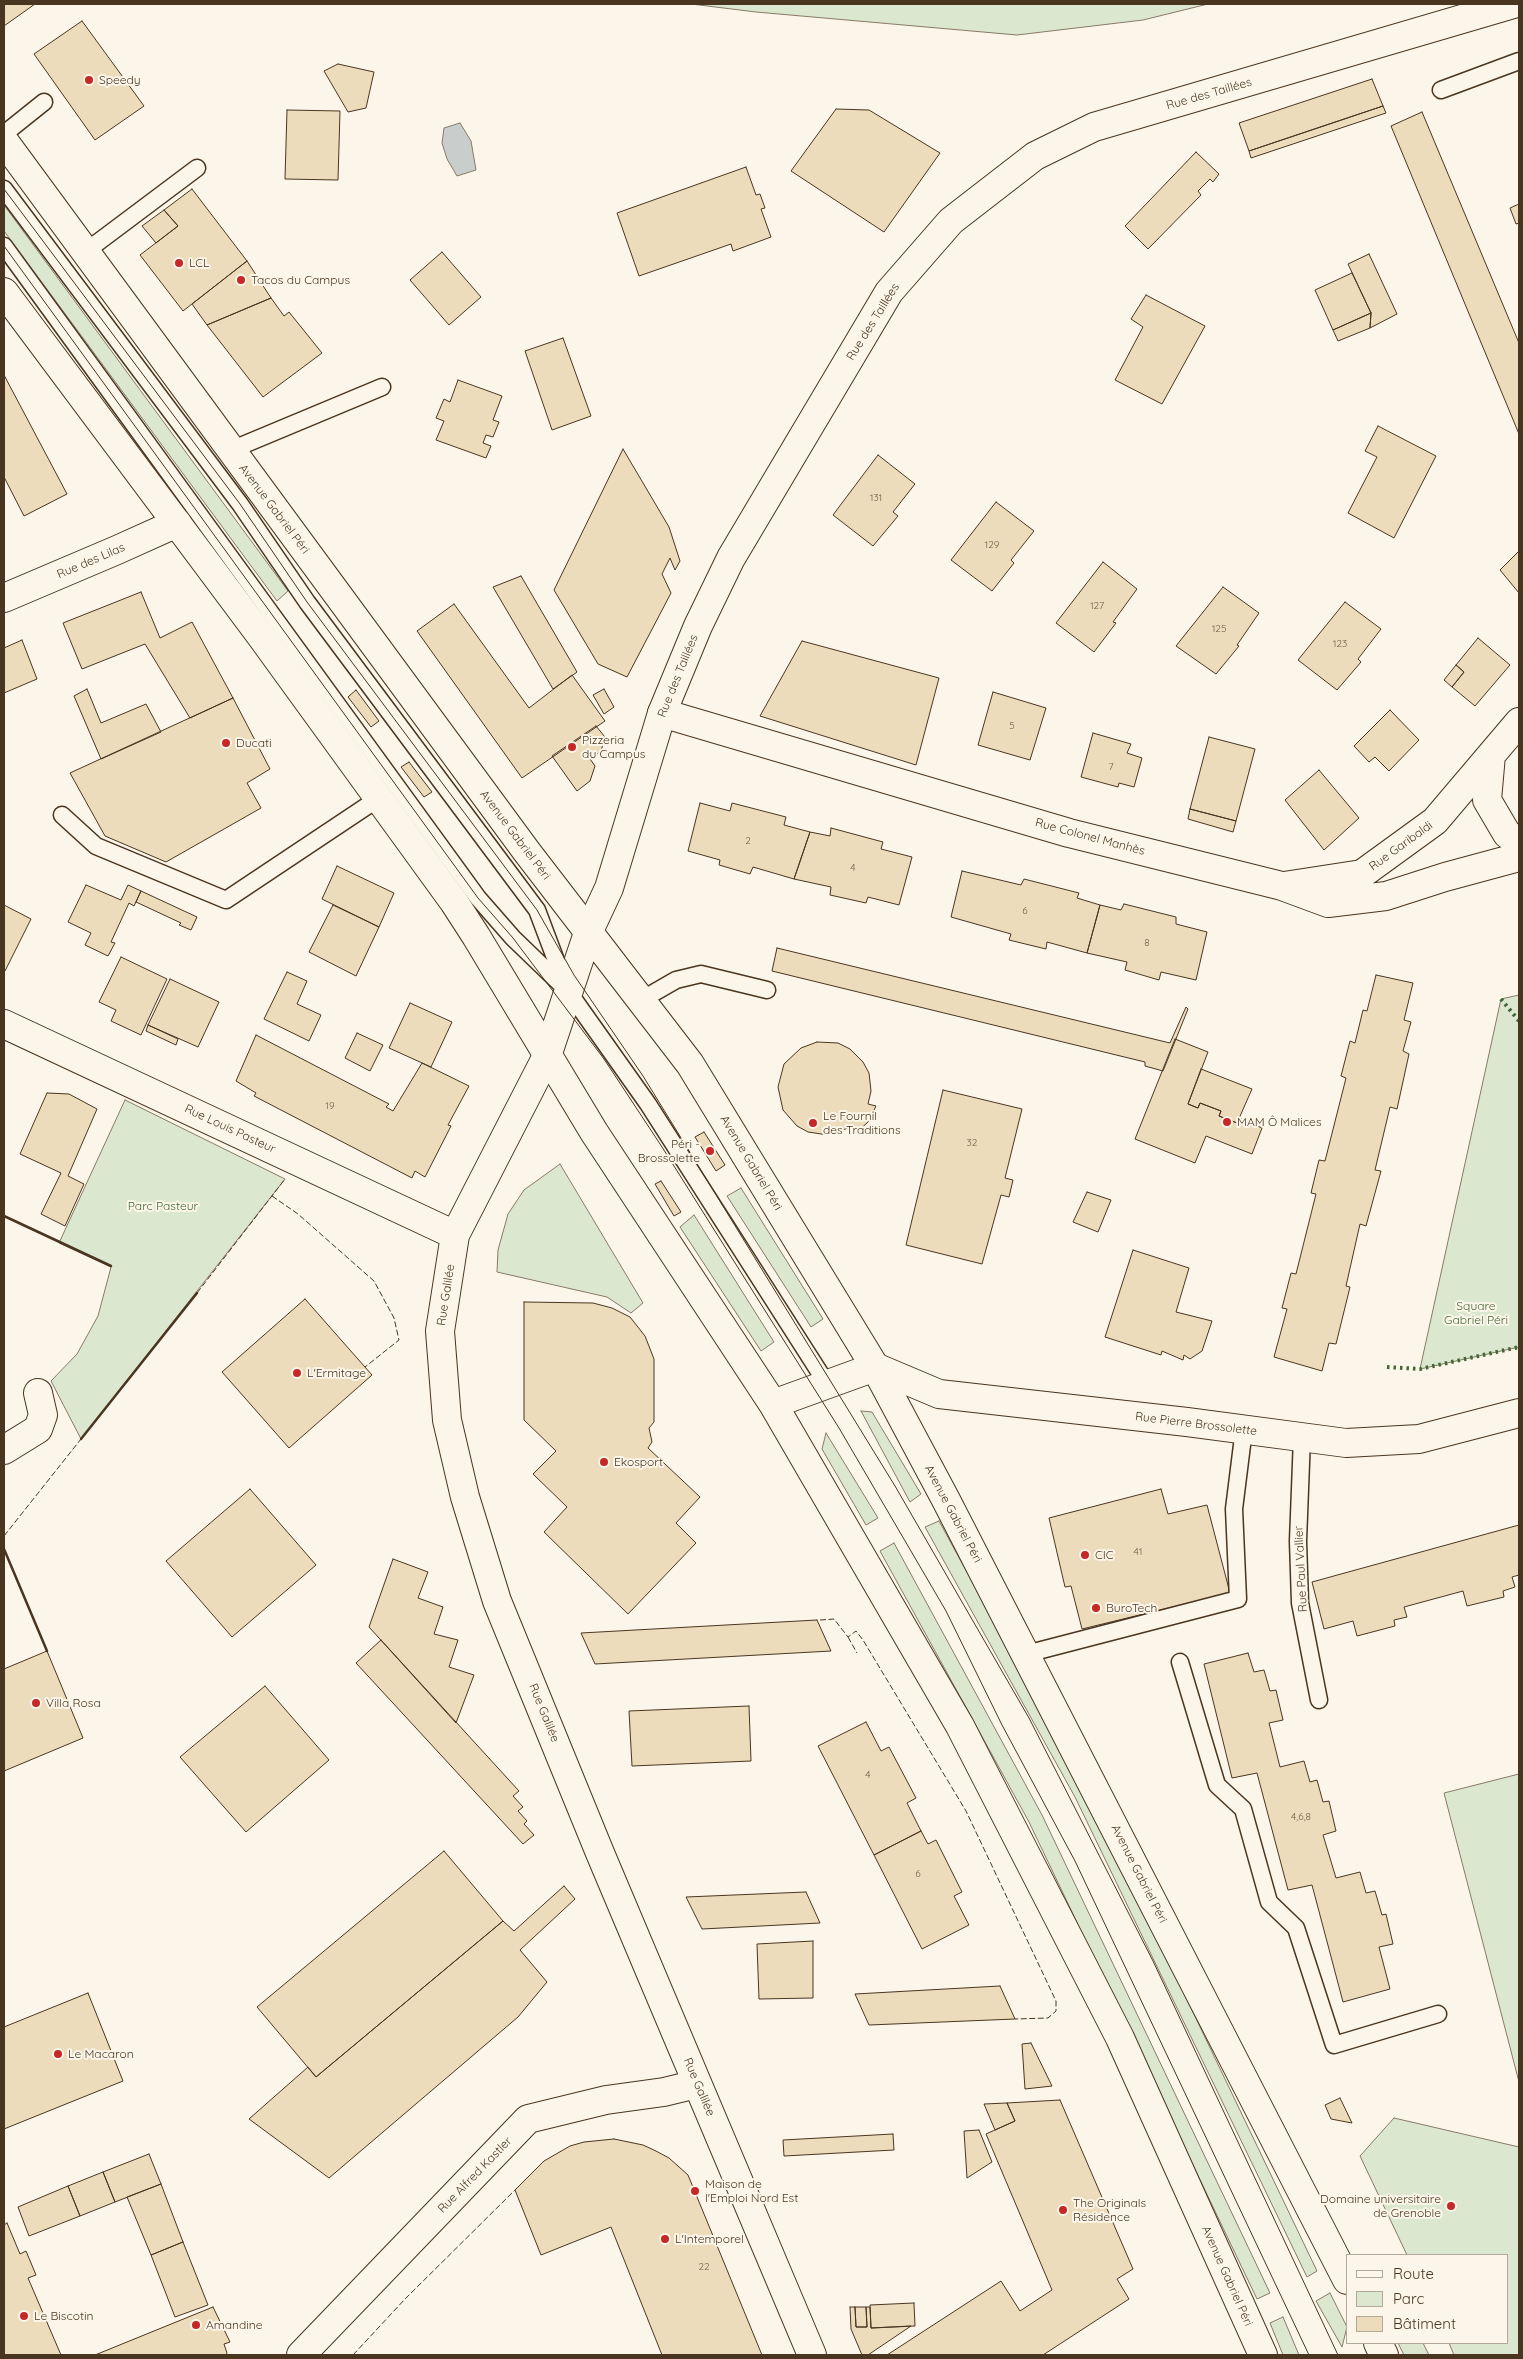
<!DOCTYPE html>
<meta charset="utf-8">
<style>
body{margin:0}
#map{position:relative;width:1523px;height:2359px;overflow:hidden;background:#fbf6e9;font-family:Quicksand,sans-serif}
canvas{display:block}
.frame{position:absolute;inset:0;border:5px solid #4a3520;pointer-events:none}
.legend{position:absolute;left:1346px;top:2254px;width:162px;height:90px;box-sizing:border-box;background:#fbf6e9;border:1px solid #b4a999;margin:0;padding:6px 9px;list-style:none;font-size:15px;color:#4a3520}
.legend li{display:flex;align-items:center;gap:10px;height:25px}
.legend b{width:25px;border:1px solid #b4a999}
</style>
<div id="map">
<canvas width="1523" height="2359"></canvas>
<div class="frame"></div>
<ul class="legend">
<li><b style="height:6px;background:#fbf6e9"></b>Route</li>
<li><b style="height:14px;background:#dce7d0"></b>Parc</li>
<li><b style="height:14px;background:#ecdcbc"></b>Bâtiment</li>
</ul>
</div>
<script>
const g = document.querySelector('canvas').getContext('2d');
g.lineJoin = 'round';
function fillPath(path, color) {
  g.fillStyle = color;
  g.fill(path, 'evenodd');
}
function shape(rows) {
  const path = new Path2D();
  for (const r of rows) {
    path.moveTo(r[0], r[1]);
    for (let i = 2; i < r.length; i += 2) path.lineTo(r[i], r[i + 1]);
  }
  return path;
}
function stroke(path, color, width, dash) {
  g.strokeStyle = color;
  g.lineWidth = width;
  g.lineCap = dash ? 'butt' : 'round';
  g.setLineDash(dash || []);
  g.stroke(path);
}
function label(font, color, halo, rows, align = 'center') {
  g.font = font + ' Quicksand,sans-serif';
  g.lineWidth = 4;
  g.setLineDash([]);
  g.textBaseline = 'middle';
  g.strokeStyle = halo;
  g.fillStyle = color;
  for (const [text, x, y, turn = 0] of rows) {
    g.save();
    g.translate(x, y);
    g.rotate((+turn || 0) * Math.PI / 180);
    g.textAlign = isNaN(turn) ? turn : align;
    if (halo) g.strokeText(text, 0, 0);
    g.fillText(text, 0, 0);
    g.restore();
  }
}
const green = shape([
 [691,4,1208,4,1143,20,1017,35,756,12,691,4],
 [4,205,288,591,277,601,4,231,4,205],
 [1519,995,1519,1347,1420,1369,1501,999,1519,995],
 [125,1100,285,1179,81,1439,51,1381,77,1354,98,1316,111,1267,59,1243,125,1100],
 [560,1164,643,1303,631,1313,607,1297,497,1272,498,1250,508,1214,524,1190,560,1164],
 [741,1188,823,1319,811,1327,727,1196,741,1188],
 [694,1215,774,1342,761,1351,680,1227,694,1215],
 [861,1411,872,1412,921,1494,910,1502,861,1411],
 [826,1433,878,1518,866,1525,822,1449,826,1433],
 [939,1521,1087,1791,1317,2271,1307,2277,1075,1797,925,1527,939,1521],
 [894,1543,1042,1815,1270,2293,1257,2299,1029,1822,880,1551,894,1543],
 [1519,1774,1519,2082,1444,1793,1519,1774],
 [1394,2118,1519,2147,1519,2355,1454,2355,1449,2343,1507,2343,1507,2255,1407,2255,1360,2156,1394,2118],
 [1330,2293,1347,2327,1342,2347,1316,2301,1330,2293],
 [1283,2317,1299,2355,1283,2355,1270,2323,1283,2317],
 [1398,2343,1423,2343,1429,2355,1404,2355,1398,2343]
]);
fillPath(green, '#dce7d0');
stroke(green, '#887966', 1);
const water = shape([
 [460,123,471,141,476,170,457,176,447,159,442,143,444,128,460,123]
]);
fillPath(water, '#c9cecd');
stroke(water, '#887966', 1);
const building = shape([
 [4,4,35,4,4,26,4,4],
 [82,21,144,106,95,140,34,54,82,21],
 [338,64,374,72,366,108,348,112,324,71,338,64],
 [1372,79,1383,106,1249,151,1239,123,1372,79],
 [1383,106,1386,113,1251,158,1249,151,1383,106],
 [836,109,869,110,940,153,884,232,791,171,836,109],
 [287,110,340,111,338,180,285,179,287,110],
 [1422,112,1519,343,1519,434,1391,126,1422,112],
 [1196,152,1219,174,1213,182,1210,179,1198,191,1201,195,1148,249,1125,226,1196,152],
 [746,167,756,195,760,194,765,208,761,209,771,237,733,251,731,244,639,276,617,213,746,167],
 [192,189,247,261,183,311,140,255,178,226,164,210,192,189],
 [1519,204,1519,223,1516,224,1510,208,1519,204],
 [164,210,178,226,156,243,142,226,164,210],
 [442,252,481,297,449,325,410,280,442,252],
 [1369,254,1397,314,1370,328,1371,313,1348,264,1369,254],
 [247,261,271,298,207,325,192,304,247,261],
 [1352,273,1371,313,1333,330,1315,290,1352,273],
 [1146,295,1205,326,1162,404,1115,380,1143,327,1131,319,1146,295],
 [271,298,284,316,289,312,322,353,263,397,207,325,271,298],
 [1371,313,1370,328,1338,341,1333,330,1371,313],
 [563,338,591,416,552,430,525,351,563,338],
 [4,375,67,494,24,516,4,477,4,375],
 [458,380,502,396,493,420,499,422,493,437,486,435,483,443,491,446,486,458,436,440,444,421,436,418,444,399,450,402,458,380],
 [1378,426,1436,456,1394,538,1348,513,1377,457,1365,451,1378,426],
 [623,449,669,527,680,561,675,570,670,558,662,574,671,593,627,677,598,664,554,590,623,449],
 [878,455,915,484,893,512,898,516,873,546,833,515,878,455],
 [996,502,1034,531,1011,560,1014,563,992,591,951,560,996,502],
 [1519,551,1519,593,1500,570,1519,551],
 [1103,562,1137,589,1113,622,1116,623,1094,652,1056,623,1103,562],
 [521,576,577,672,553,689,493,587,521,576],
 [1223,587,1259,613,1237,645,1239,646,1216,674,1176,646,1223,587],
 [141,592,160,638,192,622,233,698,190,718,145,644,82,669,63,623,141,592],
 [1345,602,1381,629,1358,659,1361,662,1337,690,1298,660,1345,602],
 [454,604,529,708,572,675,605,721,522,778,417,631,454,604],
 [1478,638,1510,665,1475,706,1452,687,1464,672,1456,665,1478,638],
 [22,640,37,679,4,693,4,648,22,640],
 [802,641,939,678,916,765,760,716,802,641],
 [1456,665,1464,672,1452,687,1444,680,1456,665],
 [87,689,101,723,146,704,161,732,101,759,74,696,87,689],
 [604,689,614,707,604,714,593,695,604,689],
 [356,690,379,721,371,727,348,697,356,690],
 [993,692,1046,708,1030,760,978,745,993,692],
 [233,698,270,769,247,783,261,808,166,862,105,836,70,773,233,698],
 [1390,710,1419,740,1389,771,1375,757,1369,762,1354,746,1390,710],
 [596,726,605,737,601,751,590,759,595,766,590,781,577,791,552,756,596,726],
 [1093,733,1131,744,1127,753,1142,758,1134,787,1119,783,1118,787,1081,777,1093,733],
 [1209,737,1255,749,1236,821,1190,809,1209,737],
 [409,762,432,792,424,797,401,767,409,762],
 [1319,770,1359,818,1324,850,1285,800,1319,770],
 [700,803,730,811,732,803,786,817,784,825,810,832,794,879,753,867,750,874,719,865,720,860,688,851,700,803],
 [1190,809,1236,821,1233,832,1188,819,1190,809],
 [831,828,883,842,881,849,912,857,899,905,868,897,866,903,830,895,831,887,794,879,810,832,830,836,831,828],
 [337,866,394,893,379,927,322,899,337,866],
 [962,871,1021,885,1024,879,1079,893,1077,898,1100,905,1087,953,1047,942,1046,949,1009,940,1011,934,951,917,962,871],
 [86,885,121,900,128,885,141,891,134,906,129,903,111,942,115,943,108,956,85,945,91,933,68,922,86,885],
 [141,891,197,917,191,930,179,925,181,923,136,902,141,891],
 [1124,904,1176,917,1176,924,1207,932,1196,980,1161,972,1159,980,1125,970,1127,962,1087,953,1100,905,1121,910,1124,904],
 [4,905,31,919,5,971,4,970,4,905],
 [333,905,379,927,356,976,309,952,333,905],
 [777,948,1170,1043,1186,1007,1188,1009,1163,1071,1145,1066,1145,1062,772,971,777,948],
 [121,957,167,979,141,1035,111,1021,116,1010,99,1002,121,957],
 [287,972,307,981,297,1004,321,1015,309,1041,264,1019,287,972],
 [1376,975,1413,983,1404,1020,1411,1022,1403,1051,1409,1054,1397,1109,1390,1107,1375,1170,1381,1171,1366,1226,1360,1224,1346,1286,1350,1287,1336,1344,1329,1343,1322,1371,1274,1357,1287,1309,1282,1308,1291,1273,1296,1274,1316,1194,1311,1193,1319,1160,1325,1161,1346,1078,1341,1076,1350,1041,1355,1043,1363,1010,1367,1011,1376,975],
 [170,979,219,1002,198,1047,148,1025,170,979],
 [410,1003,452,1022,431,1067,389,1048,410,1003],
 [148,1025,178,1039,176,1045,146,1031,148,1025],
 [357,1033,383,1045,370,1071,345,1058,357,1033],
 [256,1035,389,1104,386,1107,393,1111,422,1063,469,1086,448,1125,451,1126,425,1177,415,1171,412,1178,254,1096,256,1093,236,1081,256,1035],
 [1175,1039,1208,1052,1188,1104,1198,1108,1200,1103,1221,1111,1219,1116,1237,1123,1239,1118,1262,1128,1252,1154,1206,1136,1195,1163,1135,1139,1175,1039],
 [817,1042,838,1043,850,1049,863,1062,869,1073,871,1091,868,1104,876,1106,868,1122,854,1135,848,1128,828,1135,808,1132,797,1126,783,1110,778,1087,784,1064,801,1048,817,1042],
 [1201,1069,1252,1089,1237,1123,1219,1116,1221,1111,1200,1103,1198,1108,1188,1104,1201,1069],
 [943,1090,1022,1109,1005,1178,1013,1180,1009,1197,1001,1195,982,1264,906,1245,943,1090],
 [47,1093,69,1094,97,1109,68,1176,84,1184,65,1226,41,1214,61,1173,20,1154,47,1093],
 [704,1132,725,1165,716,1171,695,1137,704,1132],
 [661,1181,681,1212,674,1216,655,1184,661,1181],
 [1087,1192,1111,1200,1098,1232,1073,1222,1087,1192],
 [1133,1250,1189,1268,1176,1312,1212,1321,1202,1351,1190,1359,1184,1355,1183,1360,1162,1351,1161,1355,1105,1337,1133,1250],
 [305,1299,372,1375,289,1448,222,1372,305,1299],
 [524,1302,593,1303,612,1308,630,1317,645,1336,654,1359,654,1422,649,1428,652,1442,648,1448,700,1497,676,1523,696,1543,628,1614,544,1532,567,1507,533,1474,556,1451,524,1420,524,1302],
 [250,1489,316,1565,232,1637,166,1561,250,1489],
 [1161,1489,1168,1514,1207,1505,1230,1593,1082,1629,1071,1586,1065,1587,1049,1518,1161,1489],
 [1519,1525,1519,1575,1512,1577,1515,1587,1503,1591,1504,1597,1467,1606,1463,1591,1404,1607,1407,1617,1394,1620,1395,1626,1357,1636,1353,1621,1324,1629,1312,1582,1519,1525],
 [393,1559,428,1572,418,1598,443,1607,434,1634,458,1640,449,1667,474,1675,456,1723,369,1627,393,1559],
 [817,1620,831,1651,595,1664,581,1633,817,1620],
 [381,1640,519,1791,513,1796,523,1807,518,1811,527,1821,524,1824,534,1835,523,1844,356,1663,381,1640],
 [47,1651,83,1738,4,1771,4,1669,47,1651],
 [1248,1653,1254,1672,1264,1670,1270,1691,1276,1690,1283,1720,1269,1723,1280,1767,1304,1761,1310,1782,1317,1780,1323,1802,1329,1801,1336,1831,1323,1835,1336,1878,1360,1872,1366,1893,1375,1891,1382,1915,1386,1914,1393,1944,1379,1947,1390,1989,1343,2002,1312,1885,1288,1890,1257,1773,1232,1778,1204,1664,1248,1653],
 [265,1686,329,1760,246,1832,180,1757,265,1686],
 [749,1706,751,1761,632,1766,629,1711,749,1706],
 [866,1722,881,1751,889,1747,916,1798,907,1803,921,1831,874,1855,818,1746,866,1722],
 [921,1831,928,1844,936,1840,962,1892,954,1896,969,1925,922,1949,874,1855,921,1831],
 [444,1851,503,1921,316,2077,257,2007,444,1851],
 [564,1886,575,1899,520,1950,547,1982,518,2017,329,2178,249,2119,308,2067,316,2077,503,1921,514,1931,564,1886],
 [806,1892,820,1923,702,1929,686,1897,806,1892],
 [813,1941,813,1998,759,1999,757,1944,813,1941],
 [1000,1986,1015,2019,869,2025,855,1994,1000,1986],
 [88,1993,123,2081,4,2129,4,2027,88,1993],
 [1031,2043,1052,2086,1025,2089,1022,2044,1031,2043],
 [1340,2098,1352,2123,1331,2119,1325,2105,1340,2098],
 [1060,2100,1133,2269,1117,2279,1129,2299,1043,2355,887,2355,1001,2281,1020,2311,1052,2290,986,2134,1015,2121,1007,2103,1060,2100],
 [1007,2103,1015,2121,995,2130,984,2104,1007,2103],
 [979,2130,992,2162,967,2178,964,2131,979,2130],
 [893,2134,894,2150,784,2156,783,2140,893,2134],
 [614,2139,643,2145,656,2151,669,2158,688,2175,762,2355,662,2355,611,2227,541,2255,515,2190,544,2161,570,2146,584,2142,614,2139],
 [149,2154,161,2184,115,2202,103,2172,149,2154],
 [103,2172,115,2202,80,2216,68,2186,103,2172],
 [161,2184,183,2242,151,2255,127,2197,161,2184],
 [68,2186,80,2216,29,2236,18,2207,68,2186],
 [7,2223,20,2254,26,2251,36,2275,28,2278,61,2355,4,2355,4,2225,7,2223],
 [183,2242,208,2305,175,2317,151,2255,183,2242],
 [914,2303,915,2326,871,2328,870,2305,914,2303],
 [213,2307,230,2342,224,2344,227,2353,226,2355,95,2355,213,2307],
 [850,2307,855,2307,856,2327,867,2327,866,2307,870,2307,871,2328,911,2326,868,2355,862,2355,851,2329,850,2307],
 [855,2307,866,2307,867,2327,856,2327,855,2307]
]);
fillPath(building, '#ecdcbc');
stroke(building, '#4a3520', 1);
const service = shape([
 [1441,90,1519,61],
 [4,134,44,102],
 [4,189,240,504,307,602,537,910,566,987],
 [4,246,478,898,513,938,568,991,648,1104,827,1384],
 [85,252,197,168],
 [231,450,382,387],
 [62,815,96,846,226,900,379,798],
 [643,999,676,980,701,974,767,990],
 [1302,1437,1298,1541,1300,1603,1319,1700],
 [1026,1654,1238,1599,1234,1509,1244,1429],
 [1180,1662,1217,1785,1243,1809,1269,1902,1296,1928,1334,2045,1438,2014]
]);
const minor = shape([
 [4,598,117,550,177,523],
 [662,713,1069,833,1282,886,1328,903,1386,896,1445,877,1519,857],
 [1491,755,1487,800,1507,834,1519,842],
 [1284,886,1362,874,1435,821,1519,722],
 [4,1024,455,1235],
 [547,1056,455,1235,440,1331,447,1420,465,1497,497,1601,600,1853,812,2355],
 [875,1367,939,1394,1187,1422,1346,1443,1419,1439,1519,1413],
 [4,1450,38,1429,43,1415,38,1393],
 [301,2355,528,2119,606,2100,664,2092,697,2084]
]);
const tertiary = shape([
 [588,933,609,888,662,713,698,626,731,558,889,292,951,221,1035,156,1094,127,1513,4]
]);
const secondary = shape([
 [4,141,527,852,690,1064,875,1367,946,1500,1347,2280],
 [4,292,261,636,454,902,476,936,594,1132,773,1404,960,1726,1120,2038,1263,2355],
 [547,1056,588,933],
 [773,1404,875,1367],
 [1378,2343,1384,2355]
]);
stroke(service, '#4a3520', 19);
stroke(minor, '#4a3520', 30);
stroke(tertiary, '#4a3520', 30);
stroke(secondary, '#4a3520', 30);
stroke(service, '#fbf6e9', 16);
stroke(minor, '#fbf6e9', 28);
stroke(tertiary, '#fbf6e9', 28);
stroke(secondary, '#fbf6e9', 28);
stroke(shape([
 [4,189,240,504,307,602,537,910,574,975,643,1076,895,1486,1029,1718,1153,1961,1338,2355],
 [4,246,478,898,513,938,604,1059,662,1147,839,1428,946,1611,1002,1725,1075,1861,1309,2355]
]), '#4a3520', 1);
stroke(shape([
 [1501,999,1519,1021],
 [1387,1367,1420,1369,1519,1347]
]), '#436837', 4, [2.5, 4]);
stroke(shape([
 [272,1196,298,1214,374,1281,394,1318,399,1340,365,1367],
 [197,1293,285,1179],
 [4,1536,81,1439],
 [820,1620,834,1619,848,1637,856,1631,863,1640,966,1811,1056,2001,1056,2011,1048,2018,1015,2019],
 [848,1637,857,1653],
 [353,2355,405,2299,515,2190]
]), '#4a3520', 1, [6, 2.5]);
stroke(shape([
 [4,1216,111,1266],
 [81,1439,197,1293],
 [4,1549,47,1651]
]), '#4a3520', 2.5);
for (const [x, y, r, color] of [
 [89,80,5,"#c62828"],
 [179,263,5,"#c62828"],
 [241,280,5,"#c62828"],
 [226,743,5,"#c62828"],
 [572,747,5,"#c62828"],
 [1227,1122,5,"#c62828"],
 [813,1123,5,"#c62828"],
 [710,1151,5,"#c62828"],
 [297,1373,5,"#c62828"],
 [604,1462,5,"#c62828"],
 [1085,1555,5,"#c62828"],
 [1096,1608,5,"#c62828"],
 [36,1703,5,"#c62828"],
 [58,2054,5,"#c62828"],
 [695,2191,5,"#c62828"],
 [1451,2206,5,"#c62828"],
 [1063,2210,5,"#c62828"],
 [665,2239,5,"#c62828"],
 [24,2316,5,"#c62828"],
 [196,2325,5,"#c62828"]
]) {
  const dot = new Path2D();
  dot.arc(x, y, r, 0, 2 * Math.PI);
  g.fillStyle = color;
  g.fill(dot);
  stroke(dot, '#fbf6e9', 2);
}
label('10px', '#725f47', null, [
 ["131",876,498],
 ["129",992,545],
 ["127",1097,606],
 ["125",1219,629],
 ["123",1340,644],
 ["5",1012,726],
 ["7",1111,767],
 ["2",748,841],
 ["4",853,868],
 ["6",1025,911],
 ["8",1147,943],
 ["19",330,1106],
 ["32",972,1143],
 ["41",1138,1552],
 ["4",868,1775],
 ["4,6,8",1301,1817],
 ["6",918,1874],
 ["22",704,2267]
]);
label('12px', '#4a3520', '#fbf6e9', [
 ["Speedy",99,80],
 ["LCL",189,263],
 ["Tacos du Campus",251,280],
 ["Pizzeria",582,740],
 ["du Campus",582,754],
 ["Ducati",236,743],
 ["Le Fournil",823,1116],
 ["des Traditions",823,1130],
 ["MAM Ô Malices",1237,1122],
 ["Péri -",700,1144,"right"],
 ["Brossolette",700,1158,"right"],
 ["L'Ermitage",307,1373],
 ["Ekosport",614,1462],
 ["CIC",1095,1555],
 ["BuroTech",1106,1608],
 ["Villa Rosa",46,1703],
 ["Le Macaron",68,2054],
 ["Maison de",705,2184],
 ["l'Emploi Nord Est",705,2198],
 ["Domaine universitaire",1441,2199,"right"],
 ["de Grenoble",1441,2213,"right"],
 ["The Originals",1073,2203],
 ["Résidence",1073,2217],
 ["L'Intemporel",675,2239],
 ["Le Biscotin",34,2316],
 ["Amandine",206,2325]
], 'left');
label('12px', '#4a3520', '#fbf6e9', [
 ["Rue des Taillées",1209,94,-16],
 ["Rue des Taillées",873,322,-58],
 ["Avenue Gabriel Péri",274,509,53],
 ["Rue des Lilas",91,561,-23],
 ["Rue des Taillées",678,676,-68],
 ["Avenue Gabriel Péri",515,835,53],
 ["Rue Colonel Manhès",1090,837,15],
 ["Rue Garibaldi",1401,846,-36],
 ["Rue Louis Pasteur",230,1129,25],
 ["Avenue Gabriel Péri",751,1163,59],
 ["Rue Galilée",446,1295,-81],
 ["Rue Pierre Brossolette",1196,1424,7],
 ["Avenue Gabriel Péri",953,1514,62],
 ["Rue Paul Vallier",1301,1569,-93],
 ["Rue Galilée",544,1713,68],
 ["Avenue Gabriel Péri",1139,1874,63],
 ["Rue Galilée",699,2087,67],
 ["Rue Alfred Kastler",475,2175,-46],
 ["Avenue Gabriel Péri",1227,2276,66]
]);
label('12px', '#436837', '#fbf6e9', [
 ["Parc Pasteur",163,1206],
 ["Square",1476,1306],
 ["Gabriel Péri",1476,1320]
]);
</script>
